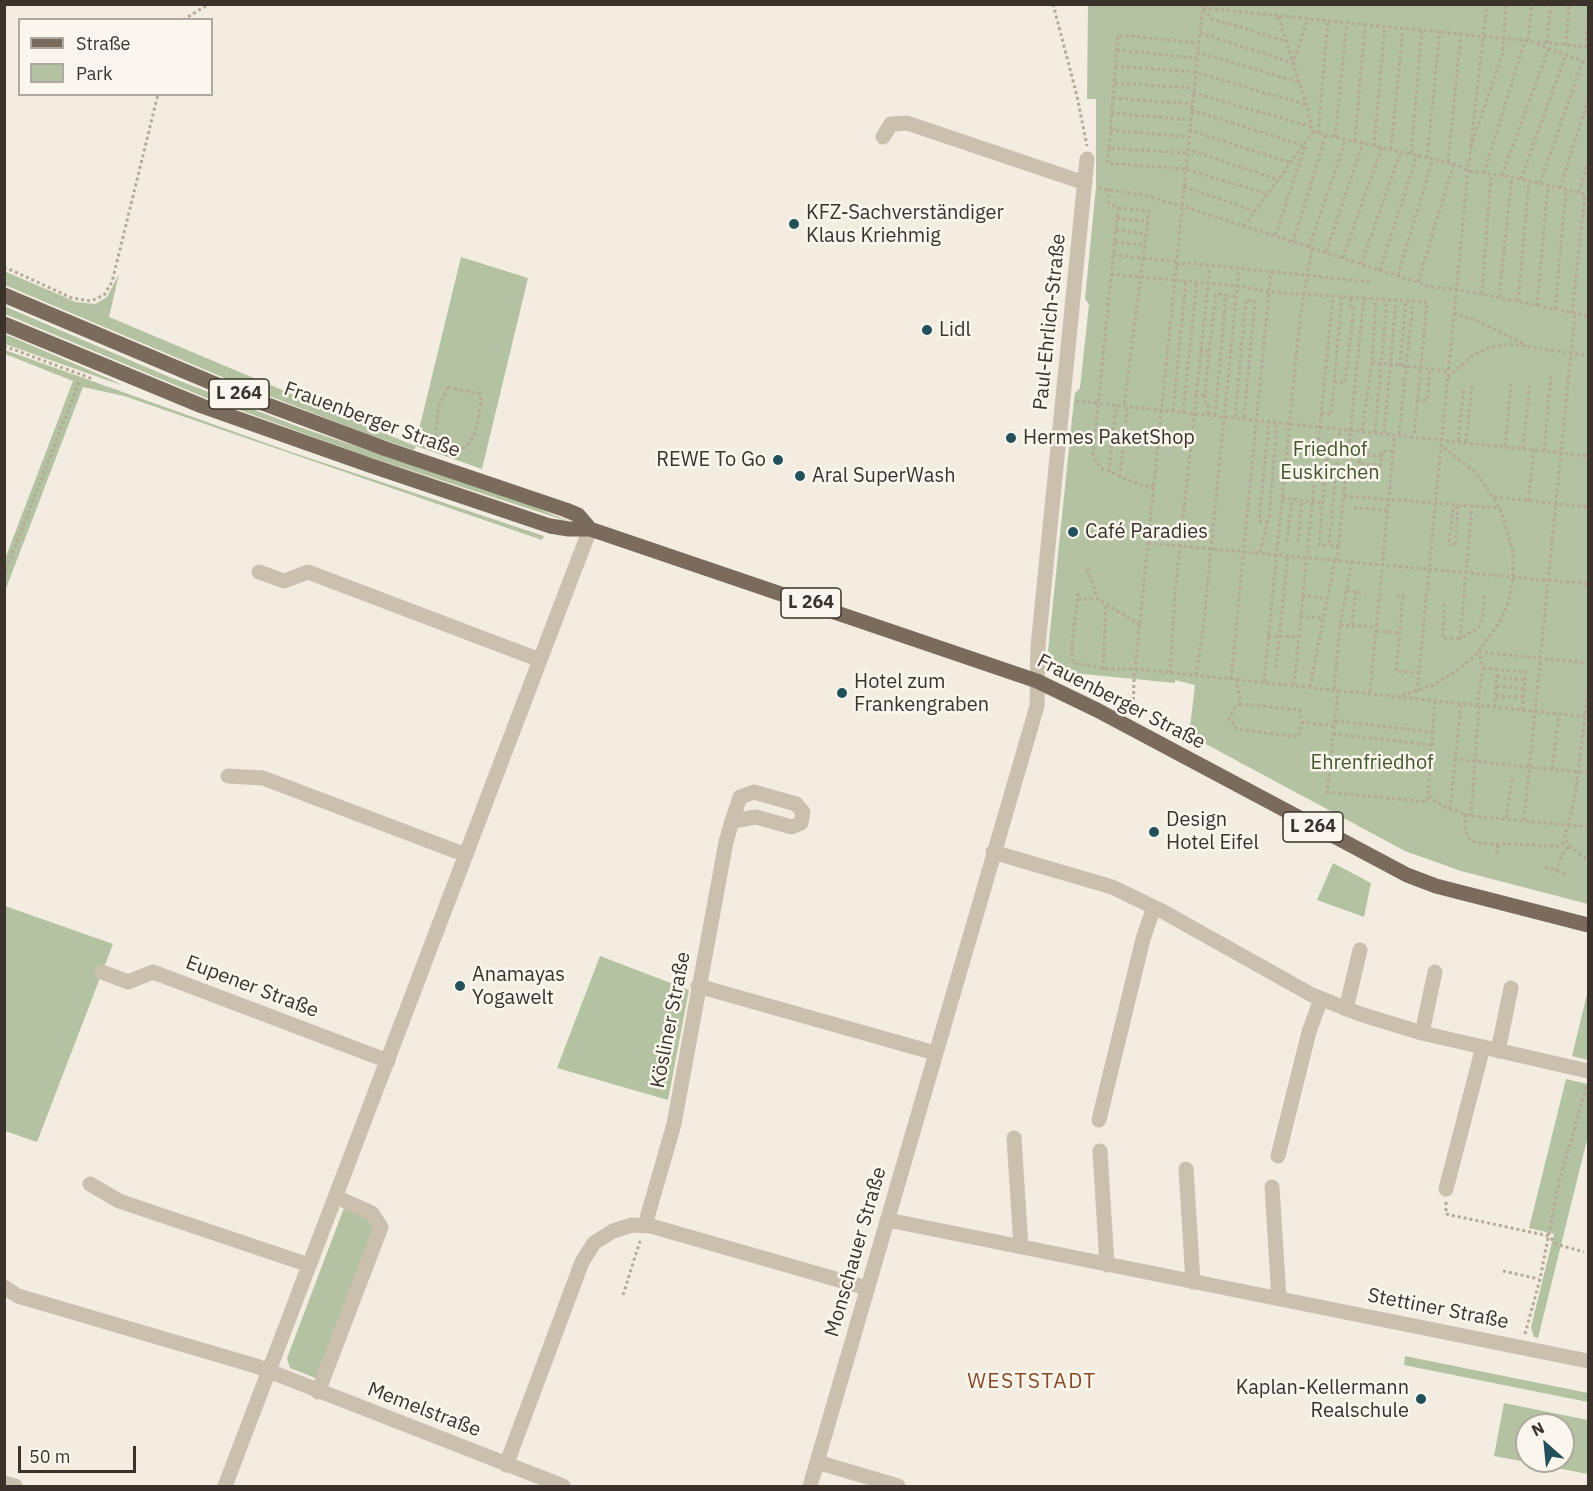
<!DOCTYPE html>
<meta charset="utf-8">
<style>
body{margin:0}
#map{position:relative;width:1593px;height:1491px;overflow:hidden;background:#f3ede1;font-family:"IBM Plex Sans",sans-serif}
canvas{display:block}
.frame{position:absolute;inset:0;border:6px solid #3a322b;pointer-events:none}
.legend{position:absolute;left:18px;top:18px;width:195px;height:78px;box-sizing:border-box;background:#faf6ee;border:2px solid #ada8a0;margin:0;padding:8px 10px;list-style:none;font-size:18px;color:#3a322b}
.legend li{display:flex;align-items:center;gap:12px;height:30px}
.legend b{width:30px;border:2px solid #ada8a0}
.north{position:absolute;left:1515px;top:1413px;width:60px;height:60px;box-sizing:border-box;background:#faf6ee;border:2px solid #ada8a0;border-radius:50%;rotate:333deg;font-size:16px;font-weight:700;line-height:24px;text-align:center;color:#3a322b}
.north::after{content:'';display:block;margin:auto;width:21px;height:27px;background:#22505b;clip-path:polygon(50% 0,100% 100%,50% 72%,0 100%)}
.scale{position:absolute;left:18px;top:1446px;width:118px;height:27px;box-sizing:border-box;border:3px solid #3a322b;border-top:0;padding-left:8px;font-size:18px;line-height:21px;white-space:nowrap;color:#3a322b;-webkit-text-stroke:4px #faf6ee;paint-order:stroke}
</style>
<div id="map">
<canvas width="1593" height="1491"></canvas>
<div class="frame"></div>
<ul class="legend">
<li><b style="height:8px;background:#7b6b5d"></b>Straße</li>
<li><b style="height:16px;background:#b3c2a1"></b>Park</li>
</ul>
<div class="north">N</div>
<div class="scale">50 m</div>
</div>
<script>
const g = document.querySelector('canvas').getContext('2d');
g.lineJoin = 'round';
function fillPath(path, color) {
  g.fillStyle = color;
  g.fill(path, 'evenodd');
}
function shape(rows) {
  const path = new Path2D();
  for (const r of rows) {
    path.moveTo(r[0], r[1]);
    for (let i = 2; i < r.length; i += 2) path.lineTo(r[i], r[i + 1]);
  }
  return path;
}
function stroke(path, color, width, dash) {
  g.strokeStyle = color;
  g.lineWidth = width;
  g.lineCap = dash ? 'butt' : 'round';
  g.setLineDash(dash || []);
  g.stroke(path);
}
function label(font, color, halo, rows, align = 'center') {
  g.font = font + ' "IBM Plex Sans",sans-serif';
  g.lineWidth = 5;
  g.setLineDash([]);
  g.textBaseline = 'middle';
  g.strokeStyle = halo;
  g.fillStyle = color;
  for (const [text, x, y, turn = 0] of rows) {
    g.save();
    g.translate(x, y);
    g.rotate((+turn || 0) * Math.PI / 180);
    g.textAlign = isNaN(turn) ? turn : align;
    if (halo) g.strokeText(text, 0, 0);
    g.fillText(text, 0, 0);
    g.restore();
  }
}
fillPath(shape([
 [1088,5,1588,5,1588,904,1461,871,1405,851,1189,735,1195,685,1175,680,1175,683,1073,673,1058,665,1048,651,1074,400,1075,393,1080,388,1089,304,1085,299,1096,187,1096,99,1087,99],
 [461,257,528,278,482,469,416,446,414,450,364,433,241,385,5,285,4,271,76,302,95,304,107,297,119,274,109,317,415,446],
 [4,306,167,376,299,427,533,506,570,522,363,455,204,397,5,314],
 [5,334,110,379,121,385,5,344],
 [5,350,291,452,544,536,542,540,124,396,83,387,5,591,5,559,73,381,5,354],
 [1333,863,1371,883,1364,917,1317,900],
 [5,906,113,944,37,1142,5,1131],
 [600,956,689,990,668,1100,557,1068],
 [1588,990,1588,1060,1572,1056],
 [1566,1079,1588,1084,1588,1136,1538,1338,1534,1337,1531,1327,1554,1234,1529,1228],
 [344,1208,368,1217,374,1229,318,1379,290,1368,287,1358],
 [1405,1356,1588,1393,1588,1402,1404,1365],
 [1504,1403,1588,1420,1588,1474,1494,1456],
 [1527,1425,1563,1425,1563,1461,1527,1461]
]), '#b3c2a1');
stroke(shape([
 [1053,4,1077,96,1087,146],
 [1200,4,1212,19,1286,41],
 [1203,8,1588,47],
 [183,20,209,4],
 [1200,33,1293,63,1308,18],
 [1528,40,1532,4],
 [1547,43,1551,4],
 [1537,44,1588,63],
 [1566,45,1569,4],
 [1586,47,1588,15],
 [1117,50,1196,58],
 [1197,52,1299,82],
 [1115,66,1195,72,1307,105],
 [1115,83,1194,88],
 [1193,93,1313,127],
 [1113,98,1192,104],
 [1191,110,1305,146,1275,236],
 [1111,113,1190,120],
 [1110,130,1188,137],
 [1189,130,1292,163],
 [1313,132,1459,165,1468,171,1512,177,1588,195],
 [1318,133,1328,20],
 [1335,137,1347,22],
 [1355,141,1365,24],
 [1374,146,1385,26],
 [1471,147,1503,52,1506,4],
 [1109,148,1107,163,1185,169,1268,194],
 [1187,149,1279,180],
 [1391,149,1403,28],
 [1186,153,1109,148,1118,35,1198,43],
 [1411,153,1422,30],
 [1427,158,1440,31],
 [1448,162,1461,34],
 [1484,173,1525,40],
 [1502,175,1549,48],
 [1521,179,1566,54],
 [1540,183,1583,60],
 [1184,187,1255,211],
 [1098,188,1142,195,1182,206,1432,287,1456,289,1588,316],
 [1560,188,1588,100],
 [1109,189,1109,203,1118,208,1093,455,1101,468,1143,486,1154,487],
 [1579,192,1588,162],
 [1118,208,1149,211,1124,406],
 [1117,218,1148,222],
 [1244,226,1313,132,1307,106,1278,16],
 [1116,230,1146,234],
 [1115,242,1145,245],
 [1293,242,1326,135],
 [1309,247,1346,139],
 [1326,252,1363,143],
 [1113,255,1176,261],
 [1343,258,1382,147],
 [1361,264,1401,151],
 [1176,265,1188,263,1371,282],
 [4,267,72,298,91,301,104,295,112,282,158,94],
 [1380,270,1417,155],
 [1111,274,1238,286,1270,292,1364,298,1337,560],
 [1398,275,1433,159],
 [1418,282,1454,163],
 [1482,294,1491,174],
 [1499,297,1512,177],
 [1364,298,1427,302,1414,436],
 [1518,301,1529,181],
 [1537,306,1548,185],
 [1555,309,1566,190],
 [1454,313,1477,321,1526,345],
 [1572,313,1585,194],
 [4,346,93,379],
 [1209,351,1216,294,1226,295],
 [1372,362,1448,371],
 [1400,366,1406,301],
 [1448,377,1472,356,1490,347,1511,344,1588,356],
 [1334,382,1345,383,1354,308,1350,307,1351,298],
 [448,387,480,394,481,403,475,434,466,447,458,451,444,447,436,436,438,408,448,387],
 [1195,395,1205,395,1209,351,1200,351],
 [1205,395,1205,402,1208,403,1208,415],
 [1417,400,1427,400,1430,369],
 [1076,401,1588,456],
 [1173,411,1186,281],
 [1183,412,1197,283],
 [1321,413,1331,415,1342,297],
 [1215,415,1226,295,1237,297],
 [1235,417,1246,300,1255,301,1244,418],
 [1362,431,1372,362,1376,299],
 [1375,432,1387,300],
 [1384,433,1396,301],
 [1399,434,1413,302],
 [1328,441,1319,545,1329,545],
 [1458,441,1464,388],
 [1466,442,1472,385],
 [1505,446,1511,383],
 [1523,448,1530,382],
 [1544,451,1551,374],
 [1349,453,1382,456],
 [1360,454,1359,464,1381,465,1382,451,1393,451],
 [1109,472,1116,405],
 [1120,477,1127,407],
 [1344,496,1500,508],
 [1494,497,1588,507],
 [1282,498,1322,503],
 [1528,500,1534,450],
 [1472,505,1460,639,1479,627,1483,615,1484,595],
 [1458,507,1453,508,1449,544,1455,545,1458,505],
 [1354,508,1387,510],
 [1268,522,1259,521,1269,421],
 [1287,541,1292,499],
 [1298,542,1302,501],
 [1148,543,1588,584],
 [1339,546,1329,545,1340,428],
 [1260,552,1269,518,1277,422],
 [1087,569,1098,599,1140,625],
 [4,575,80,380],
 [1347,590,1361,593],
 [1078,593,1072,643,1072,659,1075,663,1106,669,1136,669,1588,717],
 [1397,595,1403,596,1396,671,1419,673],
 [1302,596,1327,598],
 [1078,599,1098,599],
 [1445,604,1442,638,1460,639],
 [1300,616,1322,618],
 [1352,624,1356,592],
 [1340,625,1376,627],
 [1376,631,1400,633],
 [1268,636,1298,637],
 [1479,652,1588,663],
 [1276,668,1288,555],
 [1483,668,1526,672,1522,710],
 [1103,669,1106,605],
 [1170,673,1175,593,1210,266],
 [1196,675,1203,629,1239,269],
 [1497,677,1525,680],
 [1231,679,1271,272],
 [1236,679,1241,704,1300,710,1302,722,1334,726],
 [1264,682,1300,318,1312,248],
 [1294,685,1333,296],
 [1497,686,1524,689],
 [1310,687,1335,559],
 [1334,689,1340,625,1352,561],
 [1338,690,1327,792,1427,802,1428,796],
 [1370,692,1395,434],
 [1417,692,1468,171,1487,4],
 [1588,693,1575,796,1565,837,1569,846,1588,860],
 [1402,695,1433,685,1457,671,1475,656,1501,620,1508,603,1513,578,1513,552,1500,508,1476,473,1442,446],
 [1496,696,1523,697],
 [1435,701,1428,796,1446,808,1471,816,1588,827],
 [1241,704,1235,707,1229,718,1237,729,1298,737,1302,722],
 [1477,706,1483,668,1479,652],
 [1495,707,1497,669],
 [1133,712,1134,679,1203,4],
 [1335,721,1433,732],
 [1333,734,1432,745],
 [1454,759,1588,773],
 [1552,769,1559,714],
 [1450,809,1461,704],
 [1465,814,1465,831,1470,840,1478,843,1559,846,1567,841],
 [1471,816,1479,706],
 [1506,818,1512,779],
 [1524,820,1575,314],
 [1497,854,1498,842],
 [1545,867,1568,875],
 [1556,871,1563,853,1569,846],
 [1446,1202,1446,1214,1549,1236,1556,1244,1584,1252],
 [1503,1271,1539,1279],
 [623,1295,640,1241],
 [1525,1334,1540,1279,1559,1182,1587,1085]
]), '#b7a997', 3, [3, 3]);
stroke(shape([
 [883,137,891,124,907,123,1085,183],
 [259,572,284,581,308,572,540,660],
 [228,776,263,778,466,855],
 [993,852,1112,887,1162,911,1312,995,1360,1014,1422,1033,1588,1071],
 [102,972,128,982,153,972,388,1061],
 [698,986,935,1053],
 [1346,1009,1360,950],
 [1422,1033,1435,972],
 [1498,1051,1511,988],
 [1099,1120,1143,939,1154,907],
 [1014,1138,1021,1247],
 [1100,1151,1107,1265],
 [1278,1156,1309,1032,1321,999],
 [1186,1169,1193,1282],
 [90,1184,119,1201,309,1265],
 [1272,1187,1279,1299],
 [1446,1189,1483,1047],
 [888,1220,1588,1361],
 [645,1225,674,1124,726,842,732,821,756,817,792,827,801,823,803,812,796,804,754,792,740,797,732,821],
 [4,1287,18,1296,256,1366,563,1486],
 [318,1392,381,1227,372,1213,336,1197],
 [817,1462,898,1486],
 [506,1465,582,1262,594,1243,613,1231,632,1225,651,1226,867,1288],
 [4,1483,15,1486],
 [225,1486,590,529],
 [810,1486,1037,706,1038,646,1087,159]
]), '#cbbfad', 15);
stroke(shape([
 [4,295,241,395,386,449,566,510,578,515,590,529],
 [4,324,202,406,369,465,550,526,569,529,590,529,1037,681,1097,710,1407,875,1436,886,1588,925]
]), '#7b6b5d', 15);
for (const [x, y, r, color] of [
 [794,224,6,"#22505b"],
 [927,330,6,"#22505b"],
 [1011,438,6,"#22505b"],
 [778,460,6,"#22505b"],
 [800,476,6,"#22505b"],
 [1073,532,6,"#22505b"],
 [842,693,6,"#22505b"],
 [1154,832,6,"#22505b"],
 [460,986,6,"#22505b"],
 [1421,1399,6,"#22505b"]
]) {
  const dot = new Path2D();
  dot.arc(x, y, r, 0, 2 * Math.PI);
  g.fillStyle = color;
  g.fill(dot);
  stroke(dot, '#faf6ee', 2);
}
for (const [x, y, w] of [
 [239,394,60],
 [811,603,60],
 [1313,827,60]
]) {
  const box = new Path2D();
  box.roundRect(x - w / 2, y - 15, w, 30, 4.5);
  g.fillStyle = '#faf6ee';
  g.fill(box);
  stroke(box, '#3a322b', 1.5);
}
label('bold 18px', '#3a322b', null, [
 ["L 264",239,394],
 ["L 264",811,603],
 ["L 264",1313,827]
]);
label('20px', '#3a322b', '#faf6ee', [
 ["KFZ-Sachverständiger",806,213],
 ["Klaus Kriehmig",806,236],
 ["Lidl",939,330],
 ["Hermes PaketShop",1023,438],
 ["REWE To Go",766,460,"right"],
 ["Aral SuperWash",812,476],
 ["Café Paradies",1085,532],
 ["Hotel zum",854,682],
 ["Frankengraben",854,705],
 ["Design",1166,820],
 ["Hotel Eifel",1166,843],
 ["Anamayas",472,975],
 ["Yogawelt",472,998],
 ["Kaplan-Kellermann",1409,1388,"right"],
 ["Realschule",1409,1411,"right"]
], 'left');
label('20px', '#3a322b', '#faf6ee', [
 ["Paul-Ehrlich-Straße",1050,322,-84],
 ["Frauenberger Straße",372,420,20],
 ["Frauenberger Straße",1121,702,27],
 ["Eupener Straße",252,987,21],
 ["Kösliner Straße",671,1020,-79],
 ["Monschauer Straße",856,1252,-74],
 ["Stettiner Straße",1438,1309,11],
 ["Memelstraße",424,1410,21]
]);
label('20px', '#445830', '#faf6ee', [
 ["Friedhof",1330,450],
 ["Euskirchen",1330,473],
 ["Ehrenfriedhof",1372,763]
]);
g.letterSpacing = '1.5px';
label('21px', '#874926', '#faf6ee', [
 ["WESTSTADT",1032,1382]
]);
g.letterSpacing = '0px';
</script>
